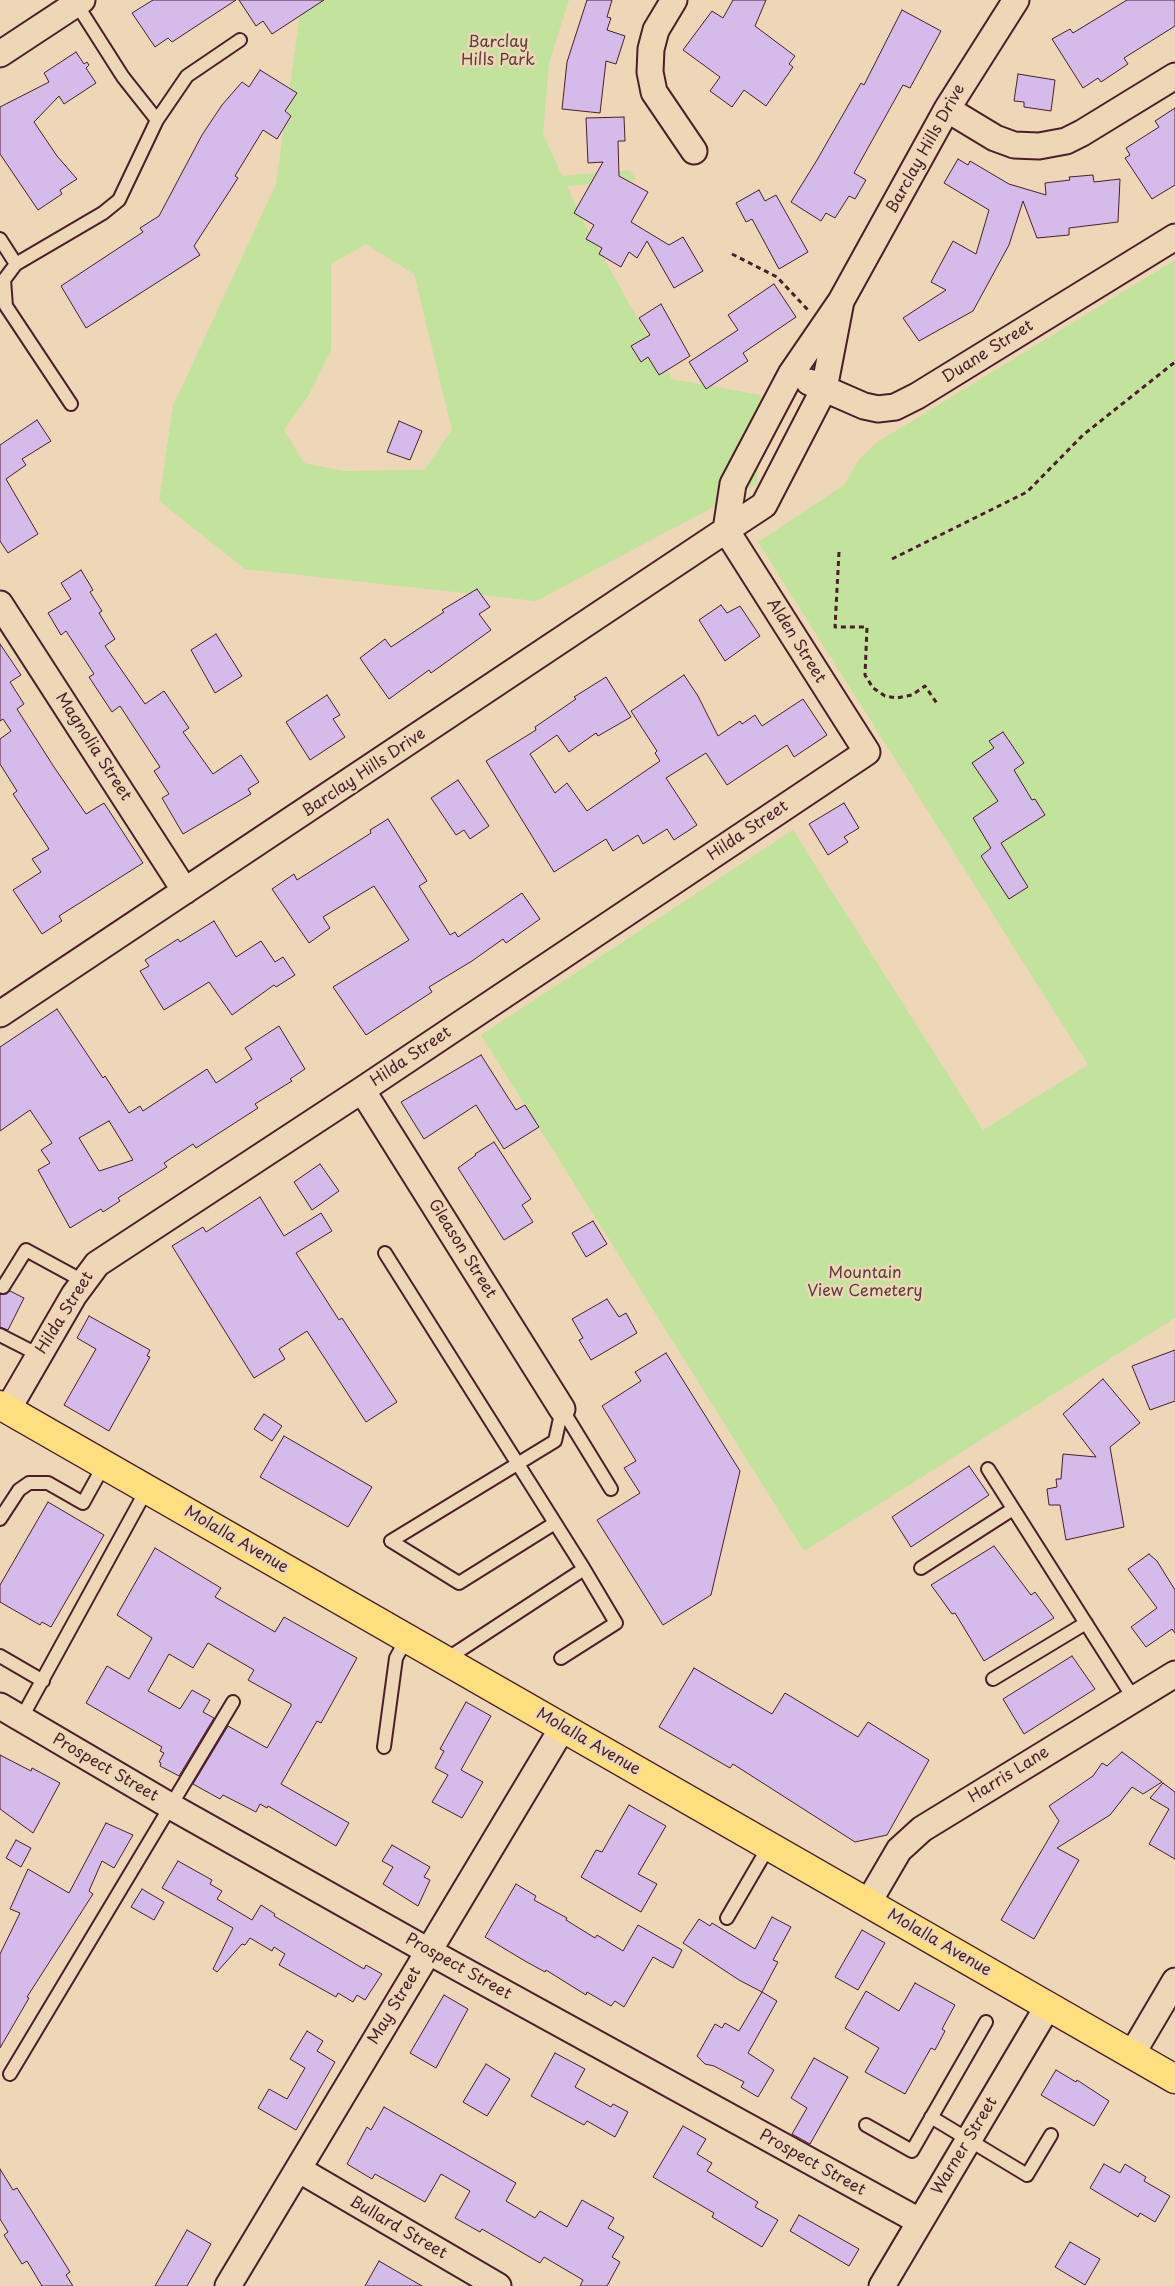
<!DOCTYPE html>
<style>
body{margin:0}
canvas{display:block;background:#edd7b6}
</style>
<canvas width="1175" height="2286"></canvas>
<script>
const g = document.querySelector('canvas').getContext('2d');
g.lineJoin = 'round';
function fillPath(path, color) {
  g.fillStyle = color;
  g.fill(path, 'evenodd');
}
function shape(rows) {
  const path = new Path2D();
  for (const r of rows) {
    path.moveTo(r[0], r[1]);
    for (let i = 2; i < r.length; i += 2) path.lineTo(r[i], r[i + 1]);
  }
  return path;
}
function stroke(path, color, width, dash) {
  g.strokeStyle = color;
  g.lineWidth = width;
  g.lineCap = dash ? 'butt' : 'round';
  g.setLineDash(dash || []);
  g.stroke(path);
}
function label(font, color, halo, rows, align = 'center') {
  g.font = font + ' "Playpen Sans",sans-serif';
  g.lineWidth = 5;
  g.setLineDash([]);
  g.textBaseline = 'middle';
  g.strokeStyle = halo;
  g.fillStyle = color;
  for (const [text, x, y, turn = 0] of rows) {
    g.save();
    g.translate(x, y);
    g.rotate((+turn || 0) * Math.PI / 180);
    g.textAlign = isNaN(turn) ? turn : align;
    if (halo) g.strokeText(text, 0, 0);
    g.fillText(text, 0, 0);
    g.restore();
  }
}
fillPath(shape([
 [302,0,569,0,549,63,543,134,562,176,630,170,636,180,567,186,585,225,672,379,761,395,757,484,536,601,245,569,159,501,173,406,276,184],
 [366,244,414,274,452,430,424,470,344,471,304,463,284,430,309,395,331,350,331,264],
 [1175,260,1175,1318,804,1551,481,1035,793,830,983,1130,1088,1065,758,542,844,485,859,460,876,443]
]), '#c2e39c');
const building = shape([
 [153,0,236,0,172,42,168,38,155,47,132,13,153,0],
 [239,0,324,0,272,34,263,21,256,26,239,0],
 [587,0,612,0,607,17,611,18,607,30,625,36,616,64,606,61,600,113,562,109,567,62,587,0],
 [733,0,766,0,755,26,795,56,789,64,793,67,766,106,744,90,732,107,710,91,720,77,683,50,712,11,723,18,733,0],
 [1127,0,1175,0,1175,26,1124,58,1128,64,1101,82,1098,78,1083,88,1052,39,1070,29,1073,33,1127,0],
 [902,10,941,31,910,88,903,85,854,173,866,180,855,199,849,196,835,218,826,213,821,221,791,202,817,160,861,83,864,85,902,10],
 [76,52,84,64,87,62,89,65,86,68,96,83,64,104,59,96,34,122,57,156,77,179,60,190,62,194,38,210,0,154,0,107,49,82,44,73,76,52],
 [260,70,297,93,285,111,291,116,277,139,263,130,235,176,238,178,194,246,200,255,86,328,61,286,143,232,140,228,159,216,202,135,222,105,242,82,249,87,260,70],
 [1018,74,1055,80,1051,111,1024,107,1024,102,1014,101,1018,74],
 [1175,108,1175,185,1152,199,1125,158,1130,155,1126,148,1159,127,1155,121,1175,108],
 [624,117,625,141,618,141,619,176,648,192,631,222,669,245,683,237,703,271,674,288,647,241,637,258,629,252,621,267,599,254,602,248,586,239,594,225,574,213,603,162,588,163,586,118,624,117],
 [958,159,968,165,970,161,1009,184,1046,195,1045,183,1070,180,1069,177,1093,175,1094,182,1120,179,1118,222,1069,228,1069,235,1037,238,1023,201,1009,245,973,311,919,341,903,318,946,290,931,282,953,241,976,254,989,210,944,183,958,159],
 [759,190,765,201,776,195,808,252,779,269,752,219,746,222,736,203,759,190],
 [774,284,796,317,743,353,748,361,706,389,689,362,738,330,728,315,774,284],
 [661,304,690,356,659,375,648,357,641,362,631,346,650,335,639,318,661,304],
 [37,420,51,441,22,459,26,465,6,479,38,534,8,553,0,541,0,445,37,420],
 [399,421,422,431,410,460,387,452,399,421],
 [81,570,93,590,90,592,102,611,99,613,115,639,105,646,145,704,164,691,189,728,183,732,213,774,241,755,259,782,248,789,251,794,183,834,162,798,169,794,154,771,160,767,120,706,112,712,89,677,94,674,66,631,61,635,48,613,71,599,61,583,81,570],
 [477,589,490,607,479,614,491,630,431,673,429,670,389,699,360,658,385,639,391,647,444,612,442,610,477,589],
 [721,605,727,613,740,606,760,636,725,661,699,620,721,605],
 [216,634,242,676,215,693,191,650,216,634],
 [0,644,21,675,10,682,24,704,17,709,54,767,86,814,104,803,143,863,59,916,62,921,42,934,13,890,41,872,32,859,49,849,13,794,17,791,0,764,0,739,11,731,3,719,0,721,0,644],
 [684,675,698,696,718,736,740,721,742,724,755,715,762,726,803,699,827,735,794,757,787,745,727,785,706,753,666,778,697,825,674,840,667,829,643,844,638,835,613,851,606,839,554,872,486,761,536,730,535,727,576,699,574,697,606,677,631,717,598,736,596,733,569,752,557,735,530,754,555,793,567,783,587,811,660,761,655,753,657,751,631,711,684,675],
 [327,695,340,715,333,719,345,737,310,760,286,722,327,695],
 [1003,732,1024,763,1014,770,1032,800,1035,799,1045,815,1001,843,1028,887,1009,899,981,856,991,848,973,818,998,801,972,763,994,748,989,741,1003,732],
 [458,780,489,826,470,839,464,830,456,835,431,798,458,780],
 [844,803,859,828,844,837,848,842,828,855,809,824,844,803],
 [388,819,427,881,419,886,450,935,455,932,458,937,522,893,540,919,506,943,503,939,472,961,429,987,432,992,366,1035,333,987,409,940,374,886,323,917,330,928,309,943,272,889,294,874,297,880,371,833,370,830,388,819],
 [214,921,236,957,261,941,275,962,283,957,295,975,276,987,274,985,232,1015,209,982,164,1010,140,971,149,966,145,960,178,939,180,942,214,921],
 [57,1009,103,1078,105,1076,129,1113,140,1106,143,1111,207,1069,216,1083,252,1059,245,1048,279,1026,305,1069,290,1079,292,1081,255,1104,258,1108,196,1148,193,1144,164,1163,167,1167,118,1198,120,1201,103,1212,101,1209,70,1228,38,1170,50,1163,41,1150,52,1143,30,1110,0,1131,0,1047,57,1009],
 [109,1121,133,1160,99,1171,79,1138,109,1121],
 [481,1055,516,1110,525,1105,539,1127,504,1149,476,1105,424,1139,401,1102,481,1055],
 [494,1142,531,1199,522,1205,533,1222,504,1240,458,1168,476,1155,475,1154,494,1142],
 [320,1164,339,1191,312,1210,294,1182,320,1164],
 [260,1197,284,1236,321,1213,332,1231,296,1253,339,1320,342,1318,397,1402,366,1422,307,1331,279,1349,285,1359,254,1378,172,1246,203,1227,206,1232,260,1197],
 [593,1221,607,1244,586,1257,572,1233,593,1221],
 [10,1291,24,1298,8,1330,0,1327,0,1294,6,1294,10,1291],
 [607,1299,619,1317,626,1313,637,1333,591,1360,579,1340,583,1338,572,1319,607,1299],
 [89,1316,150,1350,147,1356,150,1357,109,1431,64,1405,96,1349,77,1338,89,1316],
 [1175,1350,1175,1401,1150,1410,1132,1366,1175,1350],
 [666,1353,740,1471,711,1595,663,1625,597,1520,640,1493,624,1468,636,1461,602,1406,641,1381,635,1372,666,1353],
 [1103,1379,1140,1423,1110,1447,1124,1527,1066,1540,1060,1505,1049,1505,1047,1489,1057,1487,1056,1479,1061,1479,1063,1454,1096,1457,1063,1414,1103,1379],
 [264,1414,282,1426,272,1441,254,1429,264,1414],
 [284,1436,372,1487,348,1527,260,1477,284,1436],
 [969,1466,989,1495,911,1547,892,1517,969,1466],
 [48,1502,104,1535,51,1627,42,1622,40,1625,0,1602,0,1585,48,1502],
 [994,1546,1031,1595,1035,1592,1054,1618,984,1661,955,1613,952,1614,931,1585,994,1546],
 [155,1548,221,1588,215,1597,275,1632,284,1617,357,1658,321,1723,317,1721,281,1784,349,1823,336,1846,268,1806,267,1808,260,1804,256,1812,223,1795,220,1799,193,1784,228,1726,267,1748,291,1706,291,1704,248,1680,254,1670,208,1643,193,1668,169,1654,148,1691,180,1709,192,1690,210,1700,203,1712,214,1718,179,1776,160,1766,161,1763,159,1762,164,1753,160,1751,162,1747,86,1703,107,1666,129,1679,152,1638,117,1615,155,1548],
 [1149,1554,1157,1561,1175,1590,1175,1633,1172,1629,1146,1647,1131,1627,1157,1608,1128,1569,1149,1554],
 [1072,1656,1095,1689,1024,1734,1003,1699,1072,1656],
 [694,1668,772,1714,785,1693,858,1737,868,1722,929,1760,887,1835,855,1842,733,1764,730,1768,659,1727,694,1668],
 [466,1702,491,1716,461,1770,483,1782,462,1818,432,1802,448,1775,435,1768,444,1751,440,1749,466,1702],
 [1122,1752,1162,1782,1143,1794,1132,1787,1110,1815,1057,1848,1079,1860,1034,1939,1001,1920,1059,1821,1049,1806,1093,1776,1102,1763,1107,1766,1122,1752],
 [0,1755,31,1771,32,1768,60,1783,33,1833,0,1809,0,1755],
 [1163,1783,1175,1792,1175,1859,1149,1844,1169,1809,1150,1798,1163,1783],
 [629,1805,666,1826,638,1874,657,1884,641,1912,581,1877,596,1850,602,1852,629,1805],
 [106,1823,133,1835,114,1868,102,1861,89,1891,93,1894,27,1997,29,1998,0,2048,0,1954,20,1913,10,1909,28,1869,69,1893,106,1823],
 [16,1840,31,1848,21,1867,6,1858,16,1840],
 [392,1845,430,1867,424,1877,430,1880,418,1906,383,1884,393,1867,382,1861,392,1845],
 [178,1861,212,1880,210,1884,222,1891,217,1899,252,1920,261,1905,275,1914,274,1916,364,1969,366,1965,382,1974,365,2000,357,1995,353,2002,338,1993,336,1997,279,1965,285,1954,274,1947,272,1951,250,1938,245,1945,242,1944,217,1972,213,1969,233,1928,162,1888,178,1861],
 [516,1884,536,1896,534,1900,567,1918,566,1920,595,1938,597,1935,623,1951,638,1925,682,1950,673,1968,653,1957,624,2007,615,2001,611,2006,587,1992,586,1995,546,1970,545,1972,525,1961,485,1937,516,1884],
 [142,1889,164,1902,154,1920,131,1907,142,1889],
 [772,1917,791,1927,773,1960,778,1962,762,1992,777,2001,748,2053,774,2070,758,2097,741,2087,744,2082,714,2066,705,2064,697,2056,715,2024,722,2028,725,2023,739,2031,762,1992,739,1980,683,1943,699,1919,710,1926,712,1923,755,1949,772,1917],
 [862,1930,885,1943,858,1990,835,1977,862,1930],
 [915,1983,955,2005,942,2029,945,2031,935,2050,931,2048,905,2094,865,2072,879,2048,845,2028,866,1991,899,2011,915,1983],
 [444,1995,468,2009,436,2068,410,2053,444,1995],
 [307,2031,323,2041,317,2051,335,2062,296,2130,258,2108,269,2089,287,2099,305,2068,290,2059,307,2031],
 [555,2053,585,2069,575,2087,611,2107,613,2104,628,2112,615,2137,587,2121,584,2125,531,2096,555,2053],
 [814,2058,848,2077,810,2144,792,2134,807,2108,791,2098,814,2058],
 [486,2064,510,2079,487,2116,463,2102,486,2064],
 [1056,2070,1076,2082,1077,2080,1109,2101,1094,2126,1041,2095,1056,2070],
 [384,2107,516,2183,506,2201,535,2218,540,2211,567,2227,582,2200,614,2218,608,2228,624,2237,612,2257,620,2262,607,2286,580,2286,583,2280,544,2257,540,2263,482,2229,480,2232,455,2218,470,2191,441,2174,425,2202,375,2174,372,2179,347,2164,367,2127,371,2130,384,2107],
 [683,2126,706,2139,697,2154,712,2163,707,2171,758,2202,755,2207,778,2220,762,2247,712,2217,714,2213,653,2177,683,2126],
 [1104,2164,1120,2173,1125,2164,1146,2177,1144,2181,1170,2196,1155,2222,1140,2213,1138,2217,1090,2188,1104,2164],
 [0,2169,13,2190,17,2188,52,2243,70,2272,66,2275,73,2286,42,2286,27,2261,22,2264,4,2235,8,2232,0,2219,0,2169],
 [799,2215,859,2249,849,2266,790,2231,799,2215],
 [187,2230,211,2244,187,2286,155,2286,187,2230],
 [1070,2242,1100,2259,1085,2285,1055,2267,1070,2242],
 [379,2261,422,2286,365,2286,379,2261]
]);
fillPath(building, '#d5bbe9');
stroke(building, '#4a1f2b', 1);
const lane = shape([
 [157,120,187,76,240,40],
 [0,239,16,264,4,280,6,306,71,404],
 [16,264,103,213,119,200,157,120,123,77,74,0],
 [385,1253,584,1569,445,1660],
 [3,1287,26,1250,83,1281],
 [0,1335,39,1355],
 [562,1409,611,1489],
 [988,1469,1134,1699],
 [0,1519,19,1490,29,1483,48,1483,83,1503,104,1465],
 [555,1523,459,1583,391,1541,555,1441,562,1409],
 [921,1568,1013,1509],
 [0,1656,43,1681],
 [561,1658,616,1623,584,1569],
 [993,1679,1086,1623],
 [21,1719,147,1489],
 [384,1747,396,1658,407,1638],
 [727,1918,769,1846],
 [10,2074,233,1702],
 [931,2117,1027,2175,1051,2135],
 [866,2125,912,2151,986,2022]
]);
const street = shape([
 [674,0,656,30,651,49,650,72,654,92,694,151],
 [0,54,82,0],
 [947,109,995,138,1014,145,1039,146,1066,141,1082,133,1175,76],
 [841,301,824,389,764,505,726,530,733,484,791,374,841,301],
 [841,301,947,109,1016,0],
 [809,382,864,406,878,409,895,407,917,396,1175,237],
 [0,604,185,891],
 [0,1014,726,530,867,752,362,1090,97,1264,74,1295,8,1409],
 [362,1090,562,1409],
 [0,1706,172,1807,428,1951,919,2221],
 [868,1903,899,1850,922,1829,1175,1674],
 [1132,2054,1175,1981],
 [298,2169,498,2286],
 [228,2286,563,1727],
 [882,2286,1048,2006]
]);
const primary = shape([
 [0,1405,1175,2079]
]);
stroke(lane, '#4a1f2b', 16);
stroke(street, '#4a1f2b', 29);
stroke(primary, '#4a1f2b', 31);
stroke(shape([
 [732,254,777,277,808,310],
 [839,552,835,627,867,627,865,675,873,688,885,696,897,698,912,695,925,686,938,705],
 [892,559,1027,492,1083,435,1175,362]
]), '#4a1f2b', 3, [5, 4]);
stroke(lane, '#edd7b6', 12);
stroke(street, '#edd7b6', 25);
stroke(primary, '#ffdf80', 28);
label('16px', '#5c3c3c', '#edd7b6', [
 ["Barclay",498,43],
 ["Hills Park",498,61],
 ["Mountain",865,1274],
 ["View Cemetery",865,1292]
]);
label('16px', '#4a1f2b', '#edd7b6', [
 ["Barclay Hills Drive",926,149,-61],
 ["Duane Street",988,352,-32],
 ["Alden Street",796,641,58],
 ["Magnolia Street",93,747,57],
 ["Barclay Hills Drive",364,773,-34],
 ["Hilda Street",748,831,-34],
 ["Hilda Street",411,1057,-34],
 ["Gleason Street",462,1249,58],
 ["Hilda Street",65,1313,-58],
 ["Molalla Avenue",236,1540,30],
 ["Molalla Avenue",588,1742,30],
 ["Prospect Street",105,1768,30],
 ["Harris Lane",1009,1775,-32],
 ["Molalla Avenue",939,1943,30],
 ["Prospect Street",458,1967,29],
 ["May Street",395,2006,-59],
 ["Warner Street",965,2146,-59],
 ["Prospect Street",812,2163,29],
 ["Bullard Street",398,2228,30]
]);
</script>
